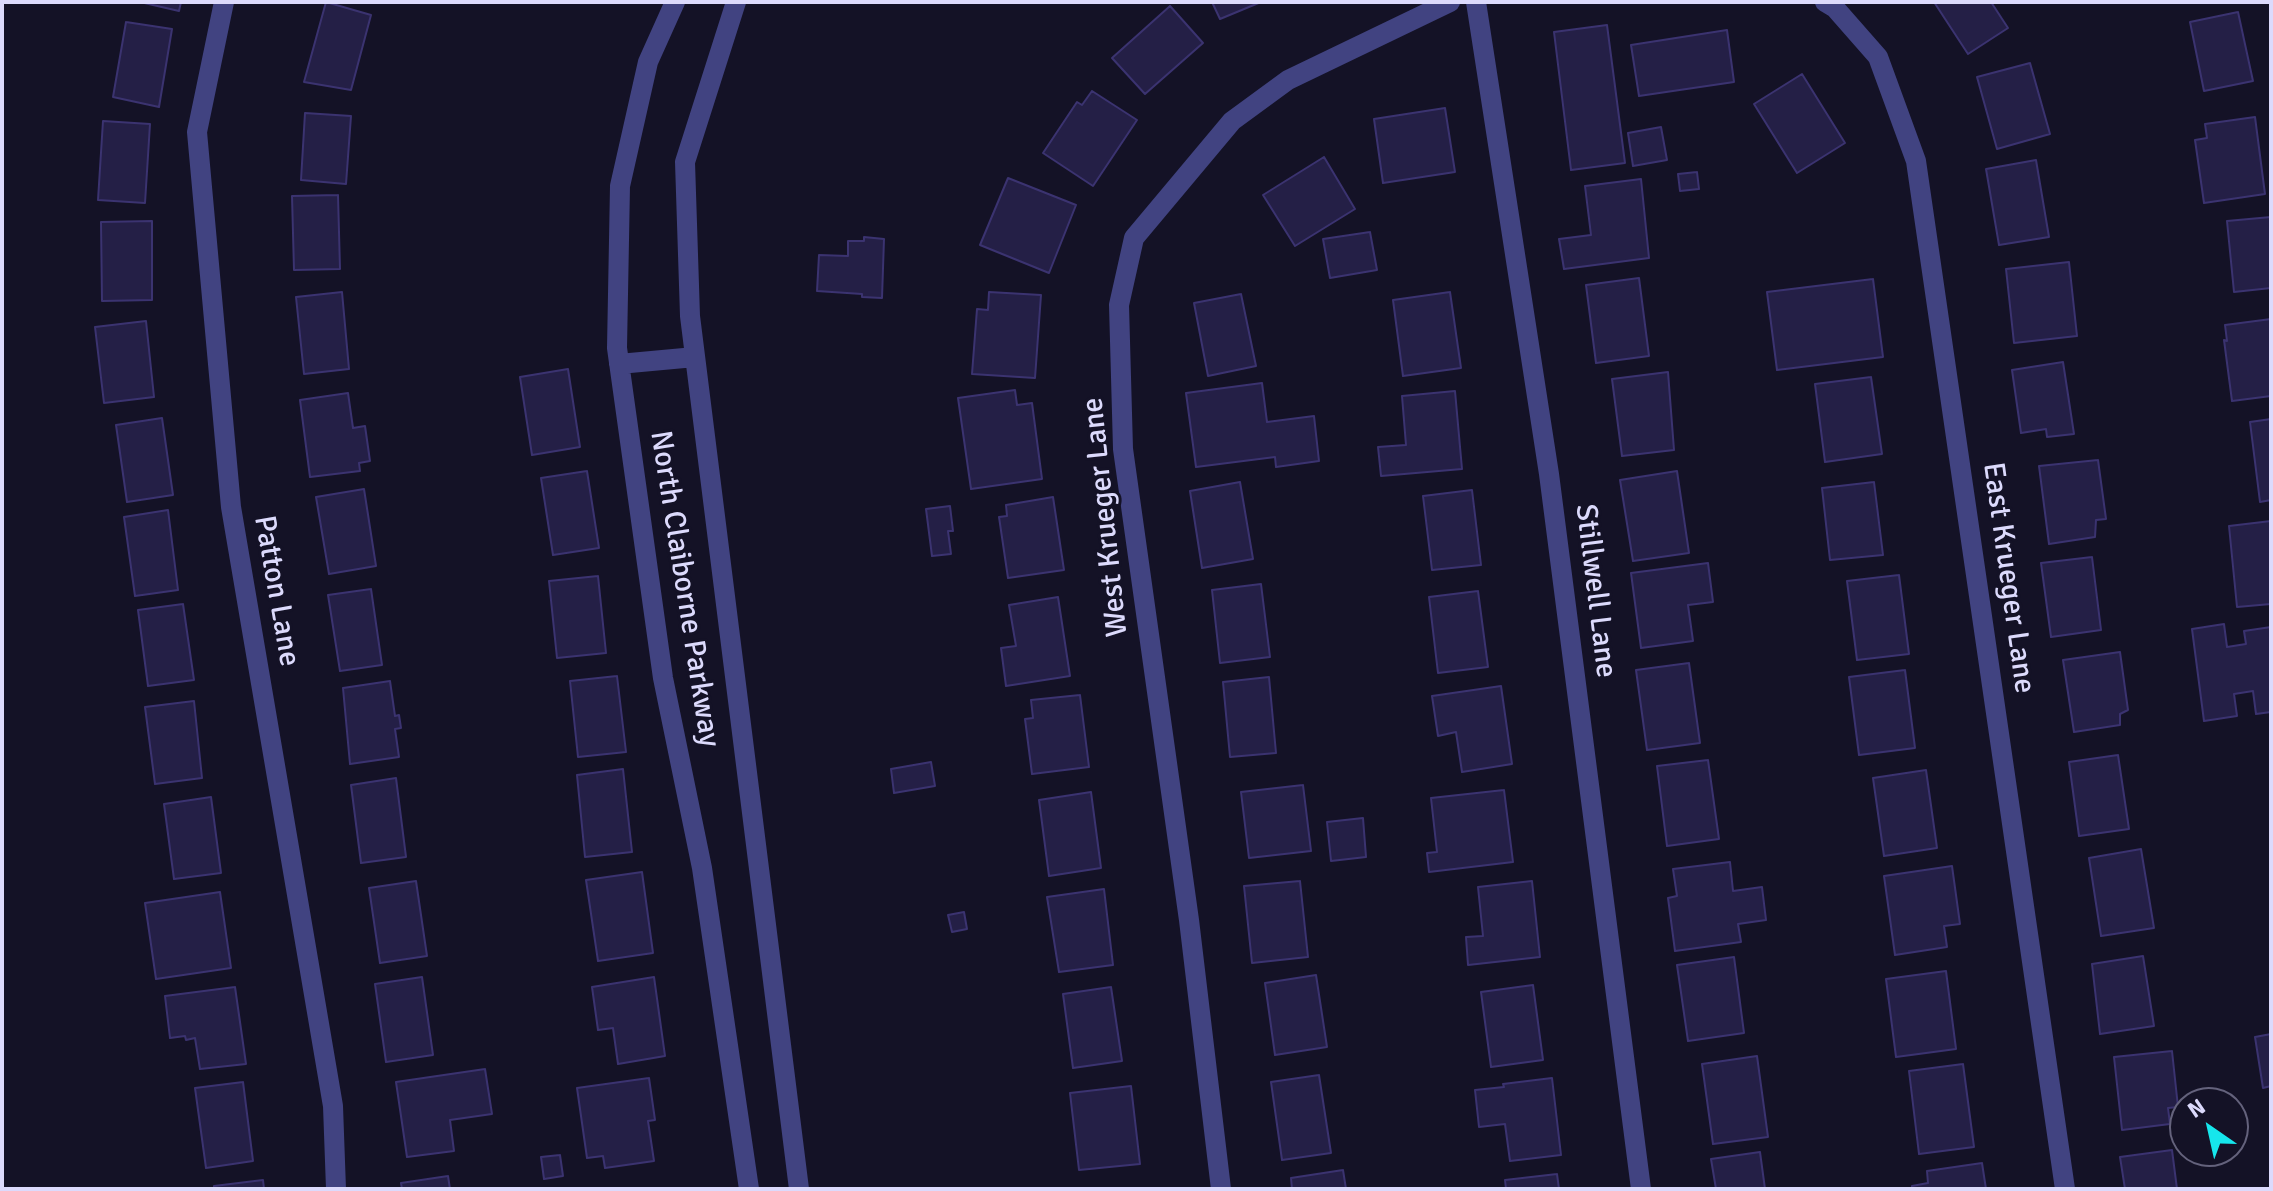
<!DOCTYPE html>
<style>
body{margin:0}
#map{position:relative;width:2273px;height:1191px;overflow:hidden;background:#141226;font-family:Signika,sans-serif}
canvas{display:block}
.frame{position:absolute;inset:0;border:4px solid #dcdafc;pointer-events:none}
.north{position:absolute;left:2169px;top:1087px;width:80px;height:80px;box-sizing:border-box;background:#141226;border:2px solid #64627c;border-radius:50%;rotate:326deg;font-size:22px;font-weight:700;line-height:32px;text-align:center;color:#dcdafc}
.north::after{content:'';display:block;margin:auto;width:28px;height:36px;background:#16e6ec;clip-path:polygon(50% 0,100% 100%,50% 72%,0 100%)}
</style>
<div id="map">
<canvas width="2273" height="1191"></canvas>
<div class="frame"></div>
<div class="north">N</div>
</div>
<script>
const g = document.querySelector('canvas').getContext('2d');
g.lineJoin = 'round';
function fillPath(path, color) {
  g.fillStyle = color;
  g.fill(path, 'evenodd');
}
function shape(rows) {
  const path = new Path2D();
  for (const r of rows) {
    path.moveTo(r[0], r[1]);
    for (let i = 2; i < r.length; i += 2) path.lineTo(r[i], r[i + 1]);
  }
  return path;
}
function stroke(path, color, width, dash) {
  g.strokeStyle = color;
  g.lineWidth = width;
  g.lineCap = dash ? 'butt' : 'round';
  g.setLineDash(dash || []);
  g.stroke(path);
}
function label(font, color, halo, rows, align = 'center') {
  g.font = font + ' Signika,sans-serif';
  g.lineWidth = 6;
  g.setLineDash([]);
  g.textBaseline = 'middle';
  g.strokeStyle = halo;
  g.fillStyle = color;
  for (const [text, x, y, turn = 0] of rows) {
    g.save();
    g.translate(x, y);
    g.rotate((+turn || 0) * Math.PI / 180);
    g.textAlign = isNaN(turn) ? turn : align;
    if (halo) g.strokeText(text, 0, 0);
    g.fillText(text, 0, 0);
    g.restore();
  }
}
const building = shape([
 [140,2,181,2,179,11,140,2],
 [326,2,371,15,351,90,304,82,326,2],
 [1212,2,1261,2,1220,19,1212,2],
 [1934,2,1991,2,2008,28,1968,54,1934,2],
 [1170,6,1203,43,1145,94,1112,58,1170,6],
 [2238,12,2253,81,2204,91,2190,22,2238,12],
 [126,22,172,29,159,107,113,97,126,22],
 [1607,25,1625,163,1571,170,1554,32,1607,25],
 [1727,30,1734,82,1639,96,1631,45,1727,30],
 [2030,63,2050,134,1997,149,1977,77,2030,63],
 [1802,74,1845,143,1797,173,1754,104,1802,74],
 [1092,91,1137,120,1093,186,1043,153,1077,102,1082,105,1092,91],
 [1445,108,1455,172,1383,183,1374,119,1445,108],
 [305,113,351,116,346,184,301,180,305,113],
 [2255,117,2265,194,2204,203,2195,140,2207,138,2205,124,2255,117],
 [103,121,150,124,145,203,98,200,103,121],
 [1661,127,1667,160,1633,166,1628,133,1661,127],
 [1324,157,1355,209,1295,246,1263,195,1324,157],
 [2036,160,2049,237,1999,245,1986,169,2036,160],
 [1697,172,1699,189,1680,191,1678,174,1697,172],
 [1008,178,1076,205,1049,273,980,245,1008,178],
 [1641,179,1649,258,1564,269,1559,239,1591,235,1585,186,1641,179],
 [338,195,340,269,294,270,292,196,338,195],
 [2271,217,2271,288,2234,292,2227,221,2271,217],
 [152,221,152,300,102,301,101,222,152,221],
 [1370,232,1377,270,1330,278,1323,239,1370,232],
 [864,237,884,239,882,298,862,297,862,294,817,291,819,255,848,256,848,241,864,241,864,237],
 [2069,262,2077,336,2014,343,2006,269,2069,262],
 [1639,278,1649,356,1596,363,1586,285,1639,278],
 [1873,279,1883,357,1777,370,1767,292,1873,279],
 [342,292,349,369,304,374,296,297,342,292],
 [989,292,1041,295,1035,378,972,374,977,309,988,310,989,292],
 [1450,292,1461,368,1403,376,1393,300,1450,292],
 [1241,294,1256,366,1208,376,1194,303,1241,294],
 [2271,319,2271,396,2232,401,2224,340,2227,341,2225,325,2271,319],
 [146,321,154,397,104,403,95,327,146,321],
 [2063,362,2074,434,2047,437,2046,429,2021,433,2012,370,2063,362],
 [568,369,580,447,532,455,520,377,568,369],
 [1668,372,1674,450,1622,456,1612,379,1668,372],
 [1871,377,1882,454,1825,462,1815,384,1871,377],
 [1262,383,1267,422,1314,416,1319,461,1276,467,1275,457,1196,467,1186,393,1262,383],
 [1015,390,1017,405,1032,403,1042,479,971,489,958,398,1015,390],
 [1455,391,1462,469,1381,476,1378,447,1406,445,1402,396,1455,391],
 [348,393,353,428,365,426,370,461,359,463,360,471,310,477,300,400,348,393],
 [162,418,173,495,127,502,116,425,162,418],
 [2271,419,2271,500,2260,502,2250,422,2271,419],
 [2098,460,2106,519,2096,520,2095,537,2049,544,2039,466,2098,460],
 [587,471,599,548,553,555,541,478,587,471],
 [1677,471,1689,553,1633,561,1620,480,1677,471],
 [1240,482,1253,559,1202,568,1190,491,1240,482],
 [1874,482,1883,555,1830,560,1822,488,1874,482],
 [364,489,376,566,329,574,316,497,364,489],
 [1472,490,1481,565,1432,570,1423,496,1472,490],
 [1053,497,1064,570,1008,578,999,517,1007,516,1006,505,1053,497],
 [950,506,953,531,948,531,951,554,932,556,926,509,950,506],
 [168,510,178,590,135,596,124,517,168,510],
 [2271,521,2271,604,2237,607,2229,526,2271,521],
 [2092,557,2101,630,2051,637,2041,563,2092,557],
 [1708,563,1713,602,1688,605,1693,641,1641,648,1631,573,1708,563],
 [1899,575,1909,654,1857,660,1847,581,1899,575],
 [598,576,606,653,557,658,549,581,598,576],
 [1261,584,1270,657,1220,663,1212,590,1261,584],
 [371,589,382,665,340,671,328,595,371,589],
 [1478,591,1488,667,1438,673,1429,597,1478,591],
 [1058,597,1070,676,1006,686,1001,648,1016,646,1009,605,1058,597],
 [183,604,194,680,148,686,138,610,183,604],
 [2224,624,2227,647,2246,644,2244,631,2271,627,2271,712,2256,714,2253,691,2234,694,2237,716,2204,721,2192,629,2224,624],
 [2120,652,2128,710,2120,714,2120,725,2074,732,2063,660,2120,652],
 [1689,663,1700,743,1647,750,1636,670,1689,663],
 [1905,670,1915,748,1859,755,1849,677,1905,670],
 [617,676,626,752,578,757,570,681,617,676],
 [1269,677,1276,753,1230,757,1223,682,1269,677],
 [390,681,395,716,399,715,401,728,395,729,399,757,350,764,343,688,390,681],
 [1501,686,1512,764,1462,772,1456,732,1438,736,1432,696,1501,686],
 [1080,695,1089,767,1032,774,1025,719,1033,718,1031,700,1080,695],
 [194,701,202,778,155,784,145,707,194,701],
 [2118,755,2129,829,2079,836,2069,762,2118,755],
 [1708,760,1719,839,1667,846,1657,766,1708,760],
 [931,762,935,786,894,793,891,769,931,762],
 [623,769,632,852,585,857,577,775,623,769],
 [1926,770,1937,848,1884,856,1873,778,1926,770],
 [396,778,406,857,361,863,351,785,396,778],
 [1303,785,1311,851,1249,858,1241,792,1303,785],
 [1504,790,1513,862,1429,872,1427,853,1437,852,1431,798,1504,790],
 [1091,792,1101,868,1049,876,1039,800,1091,792],
 [211,797,221,873,174,879,164,804,211,797],
 [1363,818,1366,857,1331,861,1327,822,1363,818],
 [2141,849,2154,928,2101,936,2089,858,2141,849],
 [1730,862,1733,891,1762,887,1766,920,1738,924,1741,942,1675,951,1668,898,1677,896,1673,869,1730,862],
 [1952,866,1960,924,1944,926,1947,947,1895,955,1884,876,1952,866],
 [642,872,653,953,598,961,586,880,642,872],
 [416,881,427,956,380,963,369,888,416,881],
 [1300,881,1308,957,1252,963,1244,886,1300,881],
 [1532,881,1540,957,1468,965,1466,937,1483,936,1478,887,1532,881],
 [1104,889,1113,965,1059,972,1047,897,1104,889],
 [220,892,231,968,156,979,145,903,220,892],
 [964,912,967,929,952,932,948,915,964,912],
 [2143,956,2154,1026,2100,1034,2092,964,2143,956],
 [1734,957,1744,1033,1688,1041,1677,965,1734,957],
 [1946,971,1956,1049,1896,1057,1886,979,1946,971],
 [1316,975,1327,1047,1275,1055,1265,983,1316,975],
 [422,977,433,1055,386,1062,375,984,422,977],
 [654,977,665,1056,618,1064,613,1028,598,1030,592,987,654,977],
 [1533,985,1543,1060,1491,1067,1481,992,1533,985],
 [235,987,246,1064,200,1069,195,1038,186,1040,185,1036,170,1038,165,996,235,987],
 [1111,987,1122,1061,1073,1068,1063,994,1111,987],
 [2271,1034,2271,1086,2263,1088,2255,1037,2271,1034],
 [2172,1051,2178,1107,2168,1108,2170,1124,2122,1130,2114,1057,2172,1051],
 [1757,1056,1768,1137,1713,1144,1702,1064,1757,1056],
 [1963,1064,1974,1147,1919,1154,1909,1071,1963,1064],
 [485,1069,492,1114,450,1120,454,1151,407,1157,396,1082,485,1069],
 [1319,1075,1331,1153,1282,1160,1271,1082,1319,1075],
 [649,1078,655,1120,648,1121,654,1161,605,1168,603,1156,587,1158,577,1088,649,1078],
 [1552,1078,1561,1155,1510,1161,1505,1124,1479,1127,1475,1090,1504,1087,1503,1084,1552,1078],
 [243,1082,253,1161,206,1168,195,1088,243,1082],
 [1131,1086,1140,1164,1079,1170,1070,1093,1131,1086],
 [2172,1150,2177,1189,2125,1189,2120,1157,2172,1150],
 [1760,1152,1765,1189,1716,1189,1711,1159,1760,1152],
 [560,1155,563,1176,544,1179,541,1157,560,1155],
 [1982,1163,1986,1189,1912,1189,1912,1186,1928,1183,1927,1171,1982,1163],
 [1343,1170,1346,1189,1292,1189,1291,1178,1343,1170],
 [1557,1174,1559,1189,1506,1189,1505,1180,1557,1174],
 [448,1176,450,1189,402,1189,401,1183,448,1176],
 [263,1180,264,1189,214,1189,214,1186,263,1180]
]);
fillPath(building, '#241f46');
stroke(building, '#3b3370', 2);
stroke(shape([
 [224,2,197,132,231,507,333,1106,336,1189],
 [675,2,648,62,620,186,617,348,663,678,702,868,749,1189],
 [736,2,685,162,690,316,799,1189],
 [1476,2,1549,474,1641,1189],
 [1825,2,1835,8,1878,57,1916,161,2065,1189],
 [619,364,695,357],
 [1221,1189,1189,920,1123,449,1119,305,1134,238,1232,121,1288,80,1450,2]
]), '#414381', 20);
label('30px', '#dcdafc', '#141226', [
 ["West Krueger Lane",1106,517,-96],
 ["East Krueger Lane",2008,578,82],
 ["North Claiborne Parkway",684,589,81],
 ["Patton Lane",276,591,80],
 ["Stillwell Lane",1595,591,83]
]);
</script>
